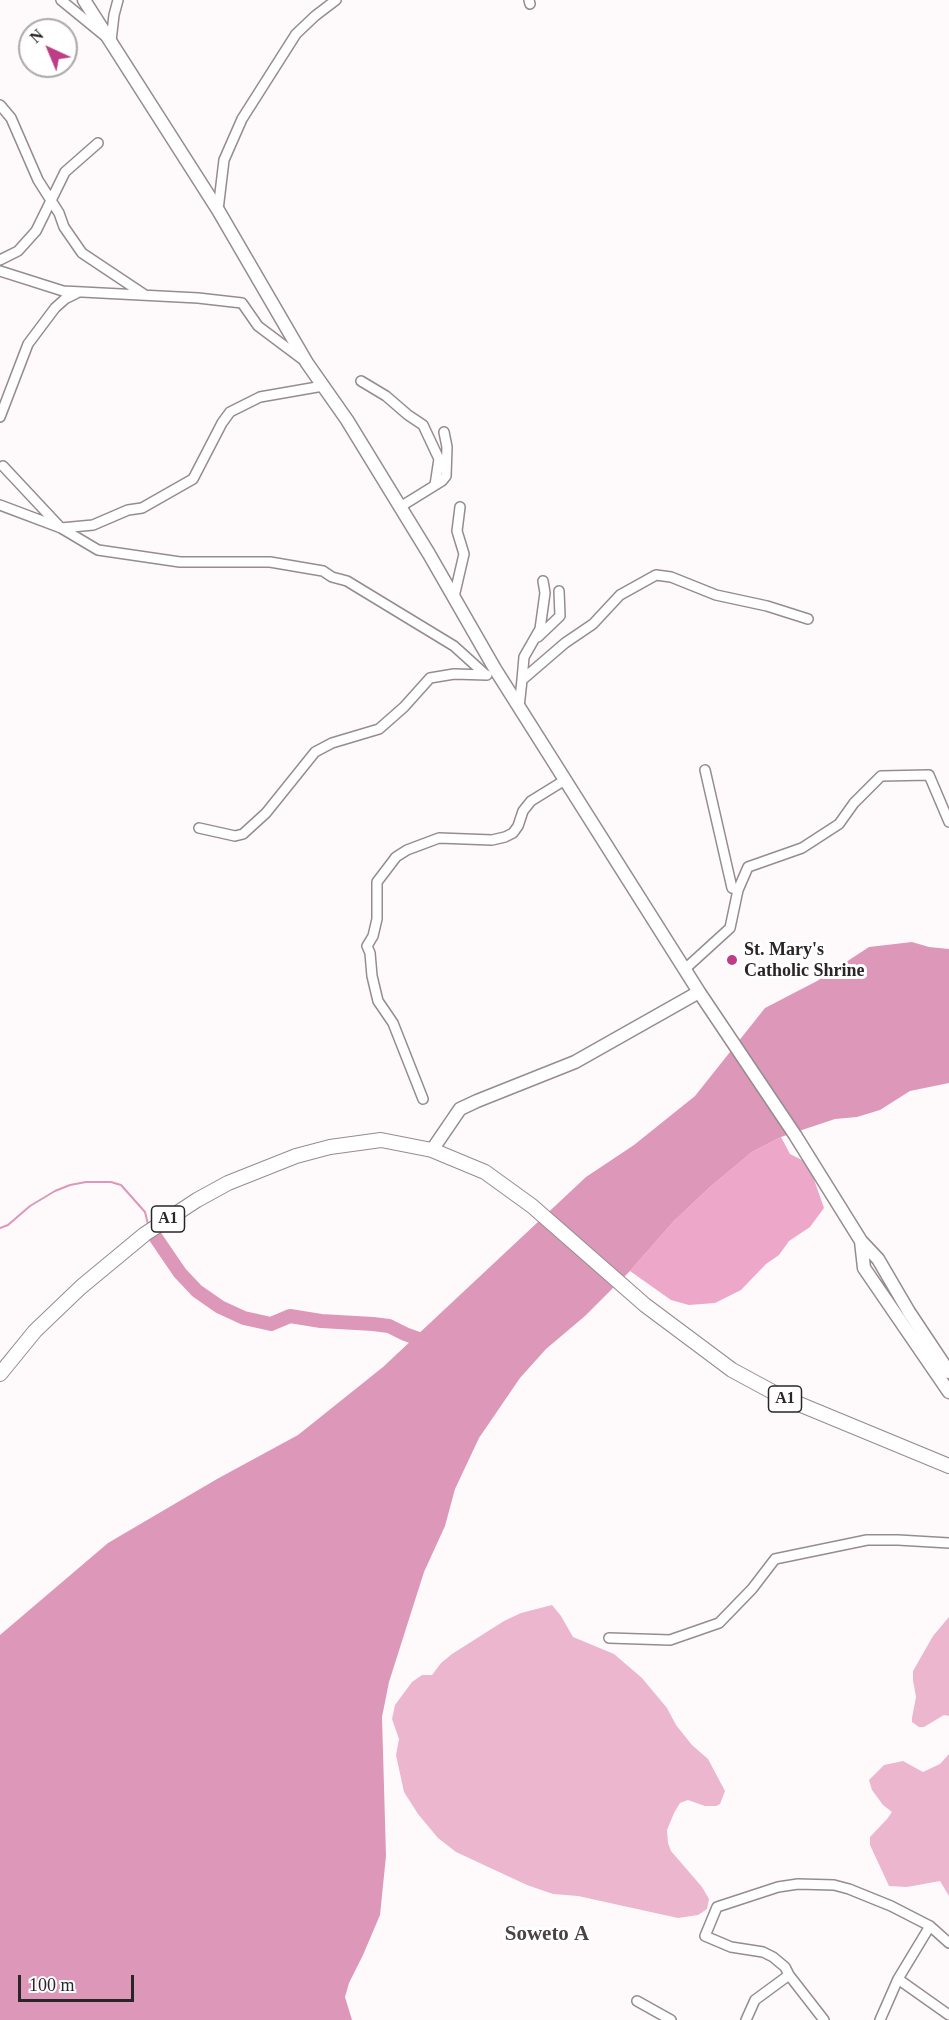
<!DOCTYPE html>
<style>
body{margin:0}
#map{position:relative;width:949px;height:2020px;overflow:hidden;background:#fefafc;font-family:"Times New Roman",serif}
canvas{display:block}
.north{position:absolute;left:18px;top:18px;width:60px;height:60px;box-sizing:border-box;background:#fff;border:2px solid #aaa8a9;border-radius:50%;rotate:316deg;font-size:16px;font-weight:700;line-height:24px;text-align:center;color:#2a2627}
.north::after{content:'';display:block;margin:auto;width:21px;height:27px;background:#be3d86;clip-path:polygon(50% 0,100% 100%,50% 72%,0 100%)}
.scale{position:absolute;left:18px;top:1975px;width:116px;height:27px;box-sizing:border-box;border:3px solid #2a2627;border-top:0;padding-left:8px;font-size:18px;line-height:21px;white-space:nowrap;color:#2a2627;-webkit-text-stroke:4px #fff;paint-order:stroke}
</style>
<div id="map">
<canvas width="949" height="2020"></canvas>
<div class="north">N</div>
<div class="scale">100 m</div>
</div>
<script>
const g = document.querySelector('canvas').getContext('2d');
g.lineJoin = 'round';
function fillPath(path, color) {
  g.fillStyle = color;
  g.fill(path, 'evenodd');
}
function shape(rows) {
  const path = new Path2D();
  for (const r of rows) {
    path.moveTo(r[0], r[1]);
    for (let i = 2; i < r.length; i += 2) path.lineTo(r[i], r[i + 1]);
  }
  return path;
}
function stroke(path, color, width, dash) {
  g.strokeStyle = color;
  g.lineWidth = width;
  g.lineCap = dash ? 'butt' : 'round';
  g.setLineDash(dash || []);
  g.stroke(path);
}
function label(font, color, halo, rows, align = 'center') {
  g.font = font + ' "Times New Roman",serif';
  g.lineWidth = 6;
  g.setLineDash([]);
  g.textBaseline = 'middle';
  g.strokeStyle = halo;
  g.fillStyle = color;
  for (const [text, x, y, turn = 0] of rows) {
    g.save();
    g.translate(x, y);
    g.rotate((+turn || 0) * Math.PI / 180);
    g.textAlign = isNaN(turn) ? turn : align;
    if (halo) g.strokeText(text, 0, 0);
    g.fillText(text, 0, 0);
    g.restore();
  }
}
fillPath(shape([
 [552,1605,561,1616,573,1637,614,1654,642,1678,667,1708,676,1725,692,1745,708,1759,725,1791,720,1804,716,1806,705,1806,688,1800,680,1803,674,1813,667,1830,668,1843,671,1851,702,1887,709,1899,707,1909,698,1915,678,1918,578,1896,553,1894,527,1885,456,1852,438,1838,418,1814,404,1792,396,1755,399,1739,392,1719,395,1705,412,1682,422,1675,432,1675,441,1663,452,1654,504,1621,521,1613],
 [949,1617,949,1716,944,1715,924,1727,919,1727,912,1722,912,1718,916,1697,913,1680,913,1671,933,1636],
 [949,1754,949,1896,940,1881,907,1887,889,1886,870,1845,870,1837,887,1819,892,1812,883,1805,872,1790,869,1780,884,1765,903,1761,923,1772,940,1764]
]), '#ebb6ce');
fillPath(shape([
 [781,1137,790,1154,802,1160,810,1168,824,1208,810,1227,789,1241,779,1255,766,1264,741,1290,715,1303,689,1305,671,1300,630,1271,674,1221,710,1187,752,1152]
]), '#eda7c8');
fillPath(shape([
 [912,942,929,947,949,949,949,1083,910,1091,880,1110,857,1117,835,1119,781,1137,752,1152,710,1187,674,1221,630,1271,585,1316,546,1349,520,1378,479,1438,455,1489,445,1526,424,1572,389,1682,382,1717,386,1856,380,1915,363,1955,349,1983,345,1997,352,2020,0,2020,0,1635,108,1543,217,1479,298,1435,383,1367,586,1177,634,1145,695,1096,765,1008,817,981,869,947]
]), '#dd98b9');
stroke(shape([
 [0,1228,8,1225,30,1206,55,1191,70,1185,86,1182,111,1182,121,1185,145,1212,148,1224]
]), '#dd98b9', 2);
stroke(shape([
 [152,1232,180,1273,197,1291,220,1307,244,1318,271,1324,290,1316,321,1321,373,1324,389,1326,405,1334,430,1343]
]), '#dd98b9', 14);
const minor = shape([
 [61,0,105,36],
 [529,0,530,4],
 [111,41,114,15,118,0],
 [0,105,11,118,38,180,59,213,64,227,82,253,145,295],
 [218,210,224,160,242,119,296,34,315,16,336,0],
 [0,260,18,251,36,231,65,172,98,143],
 [0,271,63,291,198,298,242,303,258,326,302,359],
 [361,381,386,396,408,415,423,425,439,459,435,485],
 [0,417,28,344,55,308,65,299,77,293],
 [3,466,61,528,93,525,128,510,142,508,193,479,222,423,230,412,260,397,323,386],
 [0,505,61,528,98,550,180,562,270,562,323,571,332,577,347,581,454,646,486,675],
 [400,507,442,481,446,476,447,447,444,432],
 [454,597,464,554,457,531,460,507],
 [538,637,560,616,559,591],
 [522,680,524,657,540,629,545,593,543,581],
 [519,707,522,680,565,643,593,624,620,595,656,575,671,577,716,595,767,606,808,619],
 [705,770,732,888,738,890],
 [199,828,235,836,243,834,266,813,315,752,332,743,379,729,404,707,430,678,454,674,487,675],
 [685,969,730,928,738,890,748,867,802,848,839,824,854,803,881,776,929,775,949,822],
 [423,1099,393,1023,378,1001,372,976,370,953,367,946,373,936,377,919,377,882,396,857,407,850,439,838,492,840,505,837,513,833,518,826,523,811,531,801,565,780],
 [609,1638,670,1640,719,1623,752,1589,775,1559,867,1540,898,1540,949,1543],
 [898,1979,949,2015],
 [637,2001,671,2020],
 [746,2020,755,2000,789,1975],
 [824,2020,789,1975,785,1967,773,1957,763,1952,731,1947,705,1936,717,1907,778,1887,798,1884,834,1885,849,1889,891,1906,930,1926,949,1943],
 [880,2020,898,1979,930,1926]
]);
const major = shape([
 [84,0,218,210,307,363,347,420,429,554,495,669,699,992,795,1135,861,1241,878,1259,909,1312,949,1372],
 [432,1150,460,1109,477,1101,575,1062,699,992],
 [861,1241,864,1268,949,1392]
]);
const highway = shape([
 [0,1374,35,1331,81,1287,145,1234,197,1200,228,1183,296,1156,330,1147,381,1140,432,1150,485,1172,532,1206,645,1305,732,1370,782,1397,949,1466]
]);
stroke(minor, '#968c90', 12);
stroke(major, '#968c90', 15);
stroke(highway, '#968c90', 16);
stroke(minor, '#fff', 9);
stroke(major, '#fff', 12);
stroke(highway, '#fff', 14);
for (const [x, y, r, color] of [
 [732,960,6,"#be3d86"]
]) {
  const dot = new Path2D();
  dot.arc(x, y, r, 0, 2 * Math.PI);
  g.fillStyle = color;
  g.fill(dot);
  stroke(dot, '#fff', 2);
}
for (const [x, y, w] of [
 [168,1219,33],
 [785,1399,33]
]) {
  const box = new Path2D();
  box.roundRect(x - w / 2, y - 13, w, 26, 4.5);
  g.fillStyle = '#fff';
  g.fill(box);
  stroke(box, '#2a2627', 1.5);
}
label('bold 16px', '#2a2627', null, [
 ["A1",168,1219],
 ["A1",785,1399]
]);
label('bold 18px', '#2a2627', '#fff', [
 ["St. Mary's",744,950],
 ["Catholic Shrine",744,971]
], 'left');
label('bold 21px', '#4a4245', '#fff', [
 ["Soweto A",547,1935]
]);
</script>
